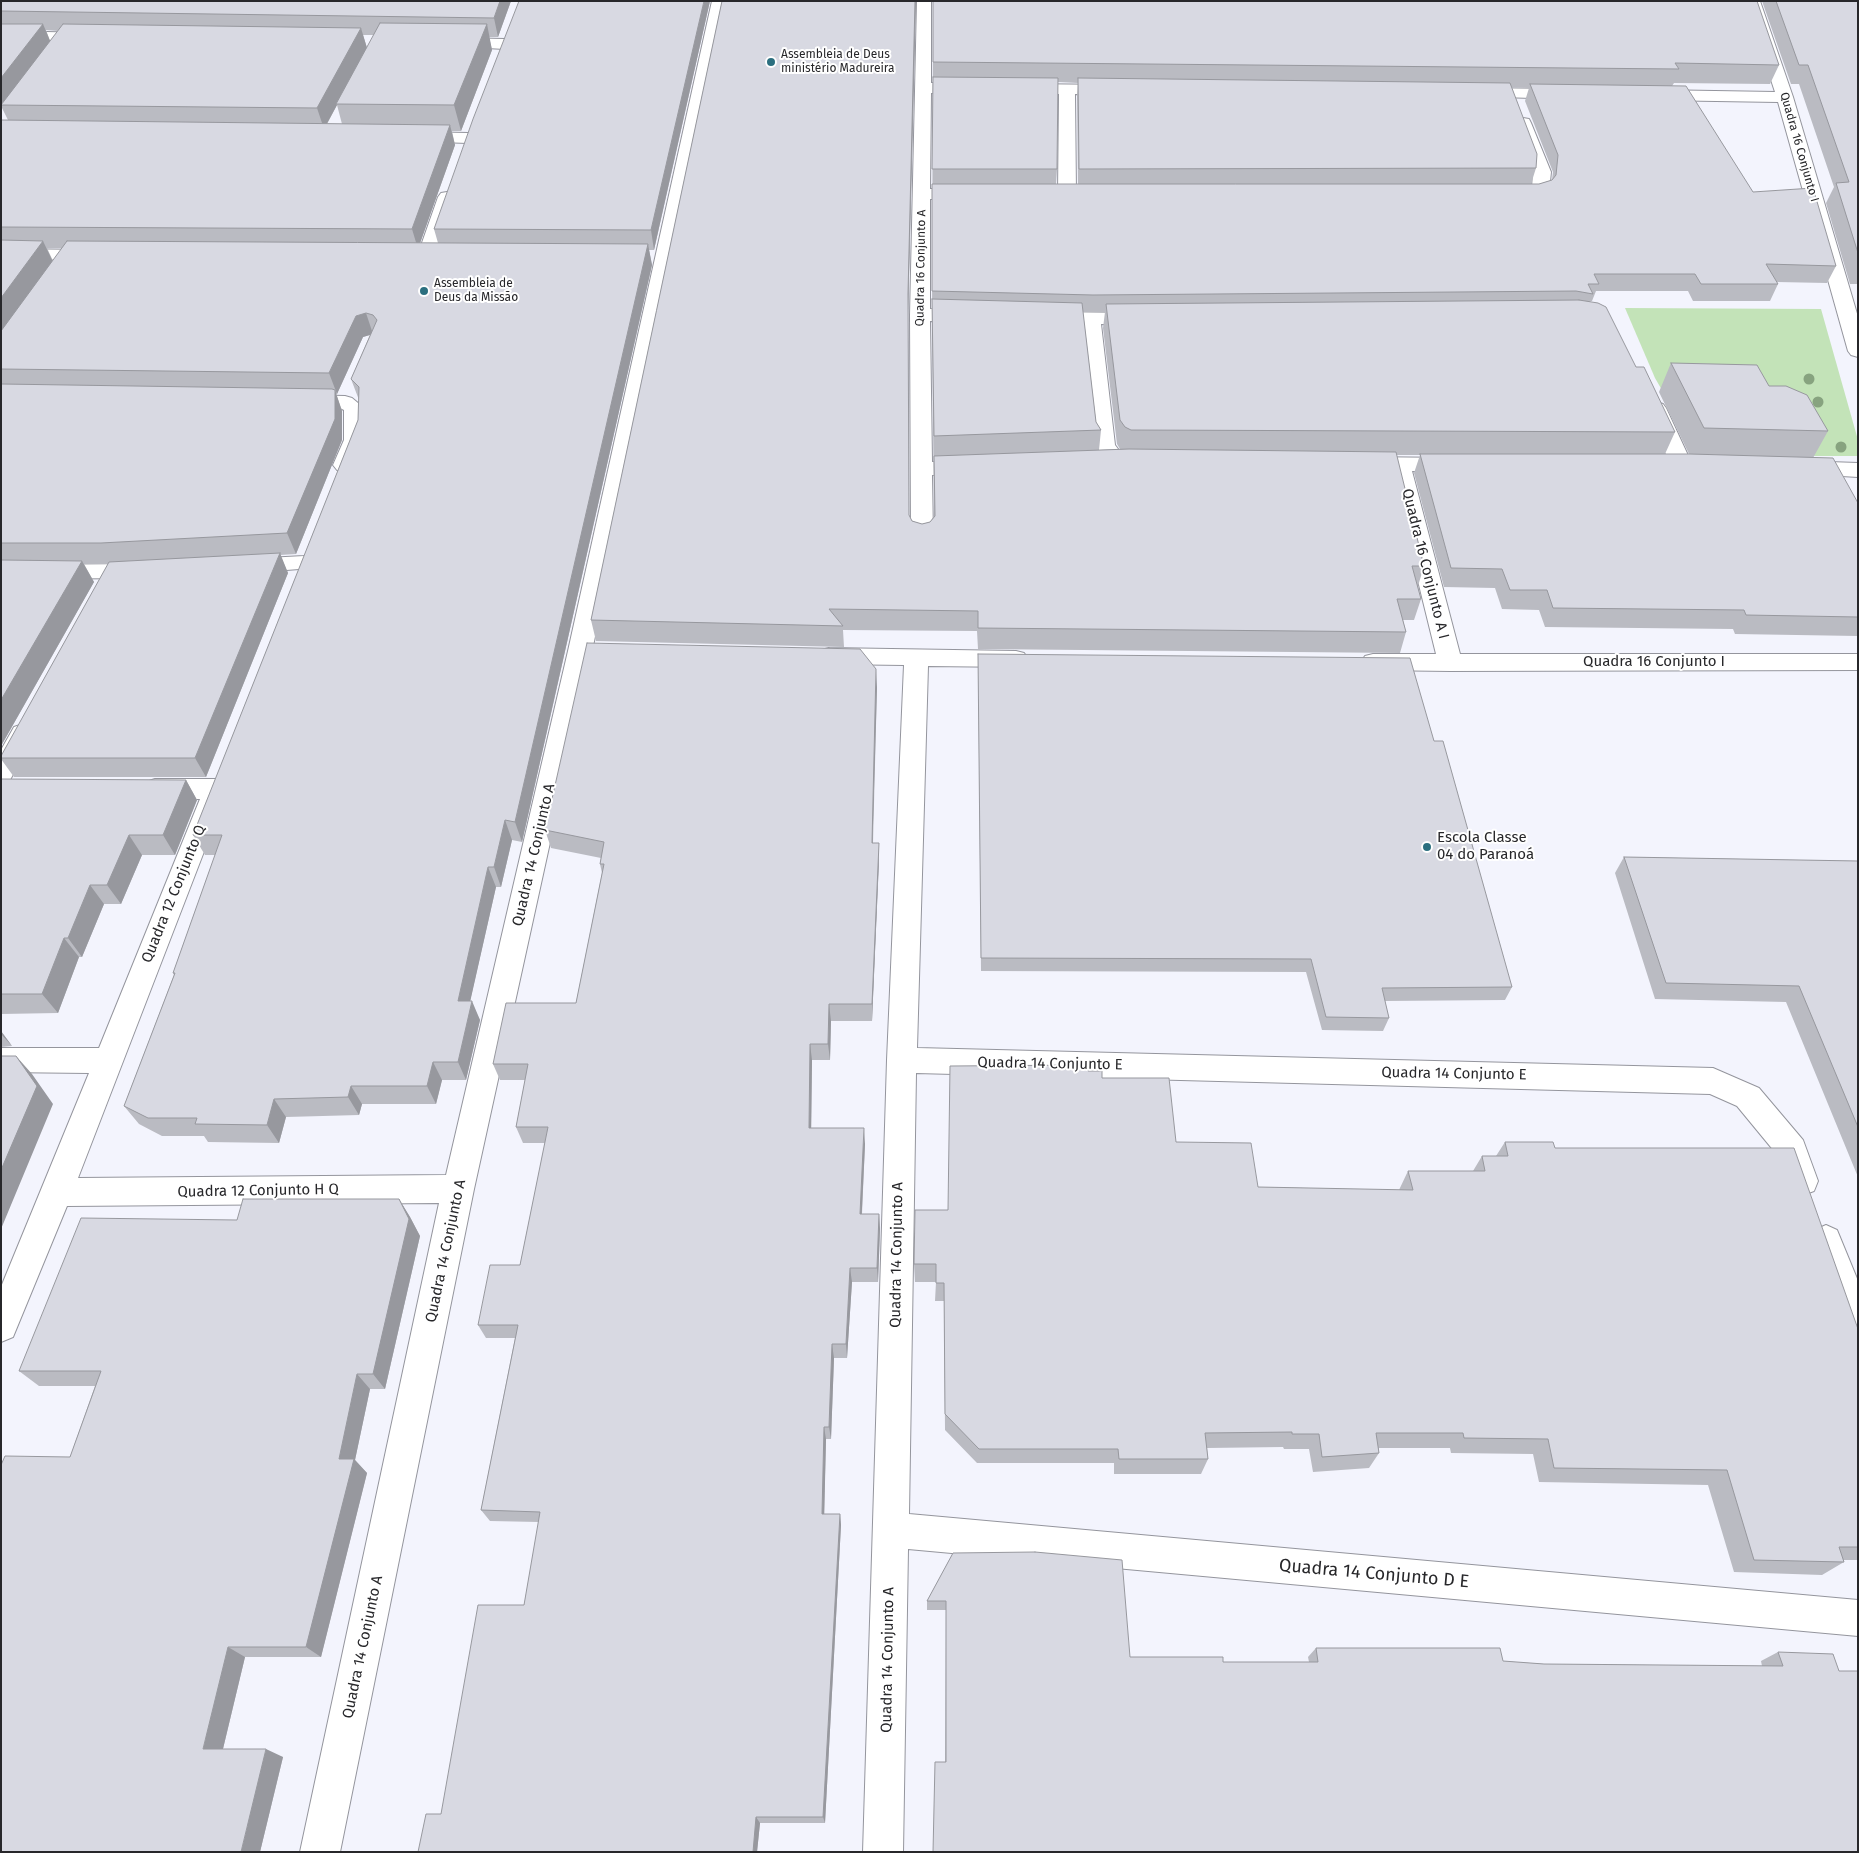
<!DOCTYPE html>
<meta charset="utf-8">
<style>
body{margin:0}
#map{position:relative;width:1859px;height:1853px;overflow:hidden;background:#f3f4fd;font-family:"Fira Sans",sans-serif}
canvas{display:block}
.frame{position:absolute;inset:0;border:2px solid #27272a;pointer-events:none}
</style>
<div id="map">
<canvas width="1859" height="1853"></canvas>
<div class="frame"></div>
</div>
<script>
const g = document.querySelector('canvas').getContext('2d');
g.lineJoin = 'round';
function fillPath(path, color) {
  g.fillStyle = color;
  g.fill(path, 'evenodd');
}
function shape(rows) {
  const path = new Path2D();
  for (const r of rows) {
    path.moveTo(r[0], r[1]);
    for (let i = 2; i < r.length; i += 2) path.lineTo(r[i], r[i + 1]);
  }
  return path;
}
function stroke(path, color, width, dash) {
  g.strokeStyle = color;
  g.lineWidth = width;
  g.lineCap = dash ? 'butt' : 'round';
  g.setLineDash(dash || []);
  g.stroke(path);
}
function label(font, color, halo, rows, align = 'center') {
  g.font = font + ' "Fira Sans",sans-serif';
  g.lineWidth = 4;
  g.setLineDash([]);
  g.textBaseline = 'middle';
  g.strokeStyle = halo;
  g.fillStyle = color;
  for (const [text, x, y, turn = 0] of rows) {
    g.save();
    g.translate(x, y);
    g.rotate((+turn || 0) * Math.PI / 180);
    g.textAlign = isNaN(turn) ? turn : align;
    if (halo) g.strokeText(text, 0, 0);
    g.fillText(text, 0, 0);
    g.restore();
  }
}
fillPath(shape([
 [1625,308,1821,309,1858,440,1858,456,1700,456,1655,378]
]), '#c3e3b8');
const minor = shape([
 [712,1,726,1,592,651,474,1189,340,1852,300,1852,439,1203,67,1206,13,1337,1,1342,1,1287,89,1073,1,1072,1,1048,99,1048,200,799,155,799,146,796,142,789,146,782,155,779,216,779,225,782,229,789,225,796,218,798,222,805,78,1178,446,1175,568,651,712,1],
 [917,1,931,1,931,83,971,83,979,88,971,93,931,93,930,189,970,189,976,190,979,194,976,198,970,199,930,199,930,309,968,310,975,312,978,316,975,320,968,322,930,321,932,462,970,460,978,462,981,467,978,472,970,474,932,475,933,536,930,541,922,543,914,541,911,536,910,315,917,1],
 [1745,1,1760,1,1793,97,1858,317,1858,357,1851,355,1848,351,1778,102,1654,100,1646,95,1654,90,1775,92,1745,1],
 [1,31,91,33,99,38,91,43,1,41,1,31],
 [454,38,505,39,513,44,505,49,449,46,446,43,454,38],
 [1021,84,1116,85,1124,90,1116,95,1075,94,1076,194,1073,198,1061,198,1058,194,1059,94,1015,92,1013,89,1015,86,1021,84],
 [1476,88,1563,89,1571,94,1563,99,1470,96,1468,93,1470,90,1476,88],
 [1523,118,1529,119,1531,123,1551,172,1549,191,1546,195,1534,199,1510,200,1504,199,1501,195,1504,191,1532,188,1533,172,1515,123,1517,119,1523,118],
 [415,132,468,133,474,134,476,138,474,142,468,143,409,141,407,137,409,133,415,132],
 [447,192,453,193,456,197,435,257,432,261,420,261,417,257,438,197,441,193,447,192],
 [1,249,95,250,101,251,104,255,101,259,95,260,1,259,1,249],
 [1046,312,1141,313,1148,315,1151,319,1148,323,1141,325,1101,324,1115,445,1121,453,1133,457,1137,462,1133,467,1126,468,1107,463,1095,446,1082,324,1039,322,1036,318,1039,314,1046,312],
 [301,395,345,396,352,398,364,408,364,440,351,470,344,472,337,470,333,465,344,440,344,410,340,408,294,405,291,401,294,397,301,395],
 [1656,402,1663,404,1666,408,1692,464,1688,469,1681,471,1674,469,1670,464,1646,408,1649,404,1656,402],
 [1361,457,1455,458,1462,460,1466,465,1462,470,1455,472,1412,471,1460,654,1858,654,1858,670,1450,671,1373,670,1365,668,1361,662,1365,656,1373,654,1436,654,1391,471,1354,469,1350,464,1354,459,1361,457],
 [1800,461,1858,463,1858,477,1792,473,1789,468,1792,463,1800,461],
 [304,556,312,558,315,563,312,568,248,573,240,571,237,566,240,561,248,559,304,556],
 [140,564,148,566,151,571,148,576,140,578,1,579,1,565,140,564],
 [829,648,1016,651,1024,653,1028,659,1024,665,1016,667,928,666,917,1048,1713,1068,1759,1088,1803,1140,1818,1181,1814,1191,1803,1195,1792,1191,1779,1157,1737,1106,1710,1094,916,1073,909,1514,1858,1600,1858,1636,908,1549,903,1852,863,1852,887,1060,904,665,829,664,821,662,817,656,821,650,829,648],
 [23,724,32,727,35,733,10,780,1,782,1,750,14,727,23,724],
 [1826,1225,1837,1230,1858,1281,1858,1341,1846,1336,1810,1240,1815,1230,1826,1225]
]);
stroke(minor, '#94959d', 2);
fillPath(minor, '#fff');
g.fillStyle = '#87a37f';
for (const [x, y] of [
 [1809,379],
 [1818,402],
 [1841,447]
]) {
  g.beginPath();
  g.arc(x, y, 5.5, 0, 2 * Math.PI);
  g.fill();
}
fillPath(shape([
 [1,1,511,1,498,37,489,37,492,50,461,131,452,131,455,145,420,243,438,243,434,229,710,1,654,250,649,250,652,265,522,842,512,840,501,887,496,887,470,1001,480,1020,466,1080,442,1080,436,1104,362,1104,359,1115,286,1117,279,1143,208,1142,204,1136,162,1136,139,1124,124,1106,174,975,173,973,215,855,205,855,193,835,358,420,359,400,351,379,370,335,363,337,337,394,336,394,342,411,342,440,296,554,280,555,288,573,206,777,14,777,1,759,1,756,108,564,84,564,94,582,1,746,1,120,8,120,2,108,1,110],
 [46,30,58,31,50,41],
 [363,35,374,35,367,48],
 [337,105,342,124,327,124],
 [47,248,62,248,53,261],
 [722,1,916,1,908,315,909,515,912,521,922,524,930,522,934,516,932,323,933,1,1779,65,1770,84,1674,83,1672,86,1753,192,1836,266,1827,283,1777,282,1778,284,1770,301,1693,301,1688,291,1596,291,1592,301,1590,301,1636,367,1675,432,1665,454,1689,454,1659,392,1671,363,1769,386,1828,431,1813,458,1858,503,1858,636,1735,634,1733,629,1545,627,1539,610,1502,609,1495,588,1444,587,1414,473,1420,455,1396,455,1424,566,1418,586,1421,599,1414,620,1403,620,1406,632,1400,653,978,649,977,631,843,630,844,647,596,641,591,620],
 [1058,82,1078,83,1077,96,1078,184,1056,184,1057,169],
 [1511,87,1529,88,1525,101,1553,172,1552,180,1539,184,1531,184,1536,168],
 [1083,312,1105,312,1103,328,1117,444,1120,449,1099,450,1101,430,1096,422],
 [1762,1,1858,1,1858,284,1850,284,1826,203,1834,187,1799,84,1791,84],
 [978,654,1512,987,1505,1000,1385,1001,1389,1018,1383,1031,1322,1030,1306,972,981,971],
 [877,687,873,843,879,860,872,1021,831,1021,830,1060,812,1060,811,1128,865,1144,862,1214,879,1214,880,1229,878,1282,852,1282,847,1358,834,1358,831,1439,826,1439,824,1514,840,1514,841,1525,825,1823,760,1823,757,1852,418,1852,441,1814,524,1605,539,1522,490,1521,481,1510,515,1338,486,1338,478,1325,520,1265,545,1143,523,1143,516,1127,525,1080,500,1080,493,1064,576,1003,602,873,600,864,601,858,551,848,545,830],
 [1,779,186,780,197,800,175,855,142,855,121,904,104,904,82,957,79,957,58,1013,1,1014],
 [1624,857,1858,861,1858,1177,1786,1002,1655,999,1615,873],
 [1,1031,12,1046,1,1047],
 [1088,1071,1102,1078,1176,1142,1258,1187,1399,1190,1408,1171,1473,1171,1482,1156,1496,1156,1505,1142,1555,1148,1858,1329,1858,1560,1843,1560,1844,1562,1822,1575,1734,1572,1708,1485,1539,1482,1533,1454,1451,1453,1450,1448,1379,1448,1379,1453,1369,1468,1313,1472,1309,1449,1284,1449,1283,1447,1207,1448,1208,1459,1201,1474,1114,1474,1114,1463,977,1463,945,1430,944,1301,935,1301,936,1282,915,1282,914,1264,948,1210],
 [399,1199,410,1217,420,1236,385,1389,370,1389,355,1460,367,1473,321,1657,245,1657,223,1749,283,1757,260,1852,70,1457,95,1386,39,1386,19,1371,237,1220],
 [953,1553,1130,1657,1223,1662,1309,1662,1308,1657,1316,1648,1544,1664,1762,1666,1761,1661,1778,1652,1839,1671,945,1762,946,1610,927,1610,927,1601]
]), '#babbc2');
fillPath(shape([
 [500,1,511,1,498,37,494,18],
 [704,1,710,1,654,250,651,230],
 [915,1,916,1,908,315,908,294],
 [43,24,51,43,1,105,1,78],
 [487,24,492,50,461,131,454,105],
 [361,28,367,48,336,104,337,105,324,129,317,108],
 [450,125,455,145,418,249,412,229],
 [43,241,53,262,1,333,1,298],
 [648,244,652,265,522,842,515,822],
 [366,313,373,334,363,337,337,394,329,373,356,316],
 [335,390,342,411,342,440,296,554,287,533],
 [280,553,288,573,206,777,195,758],
 [82,561,94,582,1,746,1,700],
 [876,669,877,687,872,860,872,843],
 [186,780,197,800,175,855,163,835],
 [505,820,512,840,501,887,494,867],
 [129,835,142,855,121,904,107,885],
 [879,843,879,860,872,1021,872,1004],
 [488,867,496,887,466,1020,458,1001],
 [90,885,104,904,82,957,68,938],
 [64,938,79,957,58,1013,42,994],
 [472,1001,480,1020,466,1080,458,1062],
 [829,1004,831,1021,830,1060,828,1044],
 [1,1031,12,1046,1,1034],
 [810,1044,812,1060,811,1144,809,1128],
 [16,1056,32,1074,53,1104,1,1229,1,1170],
 [433,1062,442,1080,436,1104,427,1086],
 [351,1086,362,1104,359,1115,348,1097],
 [274,1099,286,1117,279,1143,267,1125],
 [864,1128,865,1144,861,1229,860,1214],
 [399,1199,410,1217,420,1236,385,1389,373,1374],
 [879,1214,880,1229,878,1282,877,1268],
 [850,1268,852,1282,847,1358,846,1344],
 [832,1344,834,1358,831,1439,829,1427],
 [357,1374,370,1389,355,1460,367,1473,321,1657,306,1647,339,1459],
 [824,1427,826,1439,824,1525,822,1514],
 [840,1514,841,1525,825,1823,823,1817],
 [228,1647,245,1657,221,1757,203,1749],
 [266,1749,283,1757,260,1852,241,1852],
 [756,1817,760,1823,757,1852,753,1852]
]), '#97989e');
const building = shape([
 [1,1,500,1,494,18,1,11,1,1],
 [519,1,704,1,651,230,434,229,473,119,519,1],
 [722,1,915,1,908,294,909,515,912,521,922,524,930,522,935,516,934,456,1129,449,1396,452,1424,566,1412,566,1421,599,1397,599,1406,632,978,628,978,611,829,609,843,626,591,620,722,1],
 [933,1,1757,1,1779,65,1675,63,1679,69,933,62,933,1],
 [1776,1,1858,1,1858,253,1836,183,1849,182,1808,65,1799,65,1776,1],
 [380,23,487,24,454,105,336,104,380,23],
 [1,24,43,24,1,78,1,24],
 [63,24,361,28,317,108,1,105,63,24],
 [933,77,1058,78,1057,169,932,169,933,77],
 [1078,78,1510,83,1537,154,1536,168,1079,169,1078,78],
 [1530,84,1686,86,1753,192,1813,188,1836,266,1766,264,1778,284,1701,284,1695,274,1594,274,1599,284,1588,284,1593,294,1576,291,1093,295,932,291,932,184,1539,184,1552,180,1556,175,1558,155,1530,84],
 [1,120,450,125,412,229,1,227,1,120],
 [1,240,43,241,1,298,1,240],
 [67,241,648,244,515,822,505,820,494,867,488,867,458,1001,472,1001,458,1062,433,1062,427,1086,351,1086,348,1097,274,1099,267,1125,195,1124,197,1118,148,1118,124,1106,175,973,173,973,222,835,193,835,358,420,359,387,351,379,377,320,373,315,366,313,356,316,329,373,1,369,1,331,67,241],
 [932,299,1082,303,1096,422,1101,430,934,436,932,299],
 [1579,300,1598,303,1606,307,1636,367,1644,367,1675,432,1131,430,1125,427,1120,420,1106,304,1579,300],
 [1671,363,1757,365,1769,386,1786,386,1807,395,1828,431,1704,428,1671,363],
 [1,384,332,389,335,390,335,419,287,533,101,543,1,543,1,384],
 [1420,454,1690,454,1833,458,1858,503,1858,617,1746,615,1744,610,1553,608,1547,590,1510,590,1502,569,1451,568,1420,454],
 [280,553,195,758,1,758,1,756,109,562,280,553],
 [1,560,82,561,1,700,1,560],
 [587,643,860,649,876,669,872,843,879,843,872,1004,829,1004,828,1044,810,1044,809,1128,864,1128,860,1214,879,1214,877,1268,850,1268,846,1344,832,1344,829,1427,824,1427,822,1514,840,1514,823,1817,756,1817,753,1852,418,1852,426,1814,441,1814,478,1605,524,1605,540,1512,481,1510,518,1325,478,1325,490,1265,520,1265,548,1127,516,1127,528,1064,493,1064,506,1003,576,1003,604,864,600,864,604,842,545,830,587,643],
 [978,654,1410,658,1434,741,1443,741,1512,987,1382,988,1389,1018,1326,1017,1311,959,981,958,978,654],
 [1,779,186,780,163,835,129,835,107,885,90,885,68,938,64,938,42,994,1,994,1,779],
 [1624,857,1858,861,1858,1127,1799,986,1666,983,1624,857],
 [1,1056,16,1056,37,1086,1,1170,1,1056],
 [1088,1065,1088,1071,1102,1071,1102,1078,1169,1078,1176,1142,1251,1143,1258,1187,1413,1190,1408,1171,1485,1171,1482,1156,1508,1156,1505,1142,1553,1142,1555,1148,1794,1148,1858,1329,1858,1547,1839,1547,1844,1562,1754,1560,1727,1470,1554,1468,1548,1439,1464,1438,1463,1433,1376,1433,1379,1453,1322,1457,1319,1434,1292,1434,1292,1432,1205,1433,1208,1459,1119,1459,1118,1449,979,1449,945,1414,944,1283,936,1283,936,1264,914,1264,915,1210,948,1210,950,1066,1088,1065],
 [243,1199,399,1199,409,1219,373,1374,357,1374,339,1459,354,1459,306,1647,228,1647,203,1749,266,1749,241,1852,1,1852,1,1465,5,1456,70,1457,101,1371,19,1371,81,1218,237,1220,243,1199],
 [1035,1552,1122,1560,1130,1657,1223,1657,1223,1662,1318,1662,1316,1648,1500,1648,1503,1661,1544,1664,1783,1666,1778,1652,1833,1654,1839,1671,1858,1671,1858,1852,933,1852,935,1762,946,1762,946,1601,927,1601,953,1553,1035,1552]
]);
fillPath(building, '#d8d9e2');
stroke(building, '#97989e', 1);
for (const [x, y, r, color] of [
 [771,62,5,"#2b6f7f"],
 [424,291,5,"#2b6f7f"],
 [1427,847,5,"#2b6f7f"]
]) {
  const dot = new Path2D();
  dot.arc(x, y, r, 0, 2 * Math.PI);
  g.fillStyle = color;
  g.fill(dot);
  stroke(dot, '#fff', 2);
}
label('12px', '#27272a', '#fff', [
 ["Assembleia de Deus",781,55],
 ["ministério Madureira",781,69],
 ["Assembleia de",434,284],
 ["Deus da Missão",434,298]
], 'left');
label('12px', '#27272a', '#fff', [
 ["Quadra 16 Conjunto I",1799,147,74],
 ["Quadra 16 Conjunto A",921,268,-89]
]);
label('15px', '#27272a', '#fff', [
 ["Quadra 16 Conjunto A I",1425,564,76],
 ["Quadra 16 Conjunto I",1654,662],
 ["Quadra 14 Conjunto A",534,855,-77],
 ["Quadra 12 Conjunto Q",174,894,-68],
 ["Quadra 14 Conjunto E",1050,1064,1],
 ["Quadra 14 Conjunto E",1454,1074,1],
 ["Quadra 12 Conjunto H Q",258,1191,-1],
 ["Quadra 14 Conjunto A",446,1251,-78],
 ["Quadra 14 Conjunto A",897,1255,-89],
 ["Quadra 14 Conjunto A",363,1647,-78],
 ["Quadra 14 Conjunto A",888,1660,-89]
]);
label('15px', '#27272a', '#fff', [
 ["Escola Classe",1437,838],
 ["04 do Paranoá",1437,855]
], 'left');
label('18px', '#27272a', '#fff', [
 ["Quadra 14 Conjunto D E",1374,1574,5]
]);
</script>
